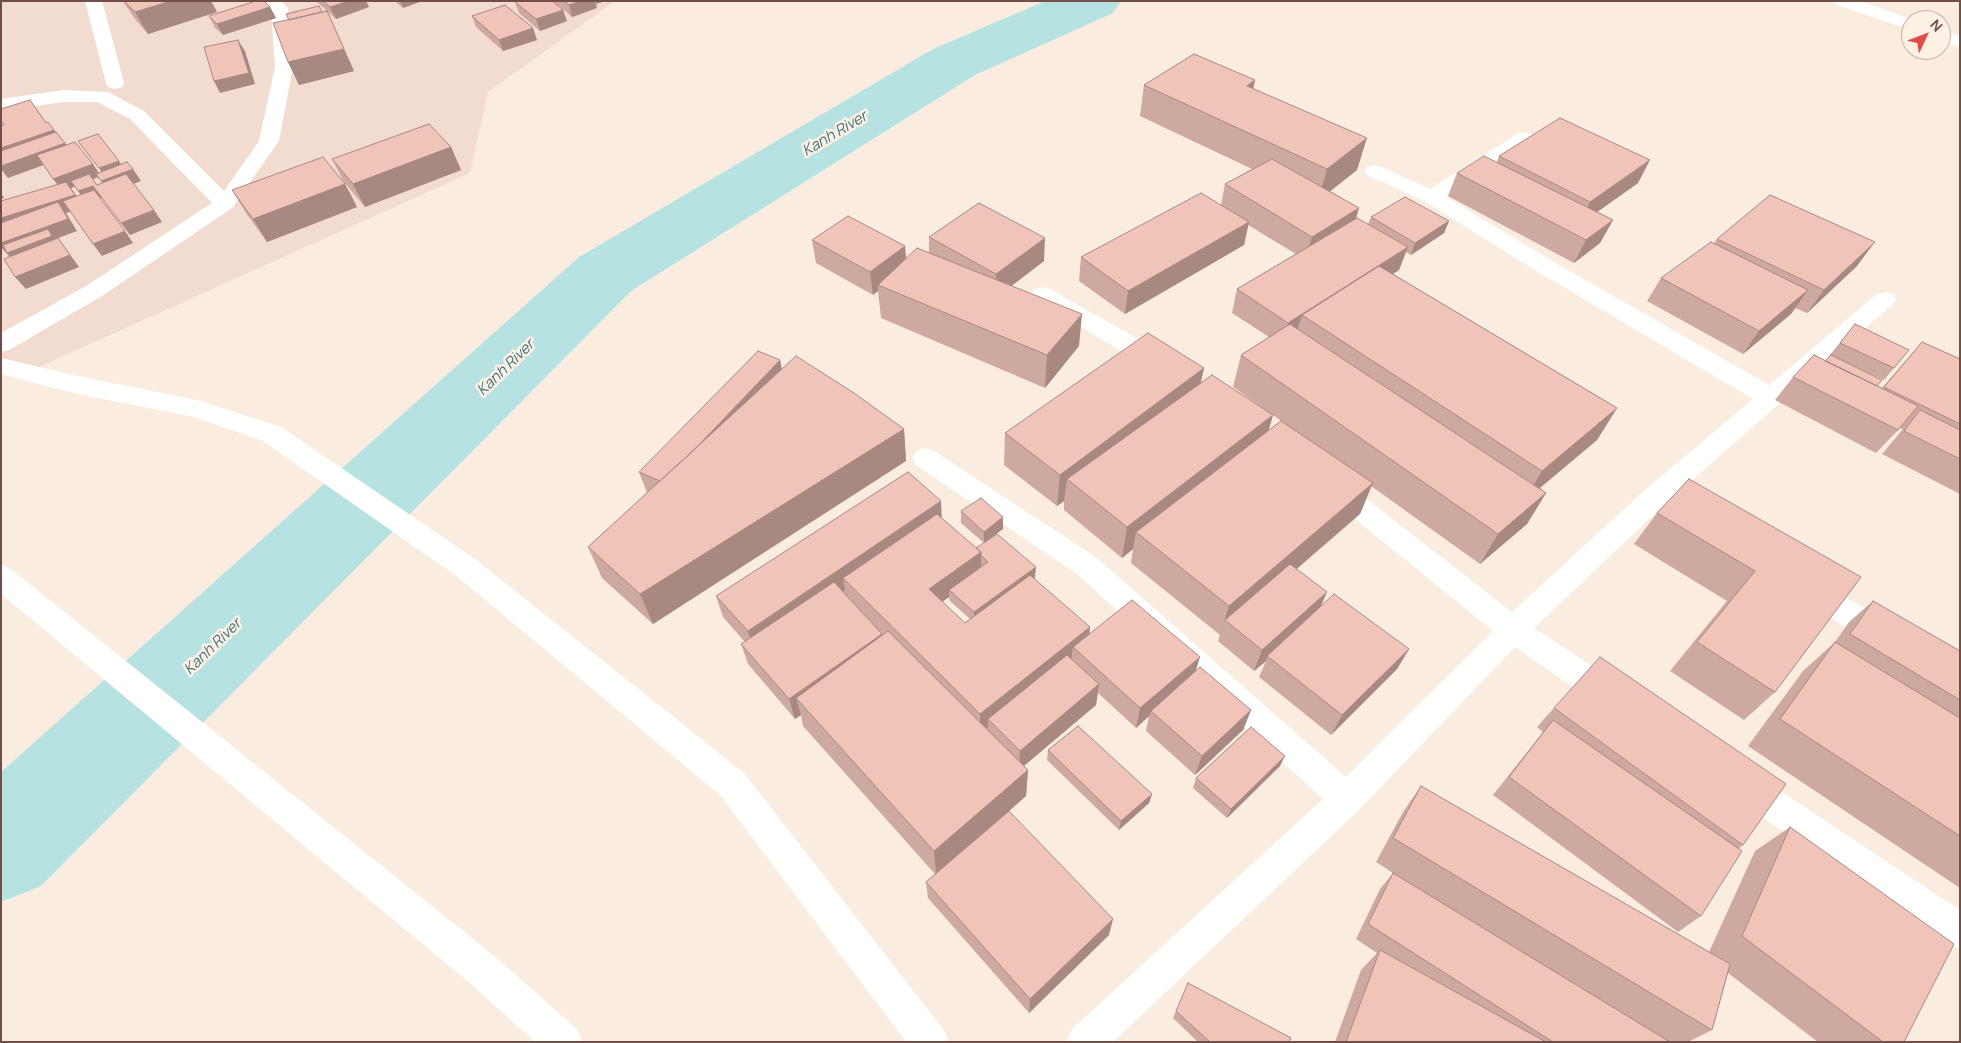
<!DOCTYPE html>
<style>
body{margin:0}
#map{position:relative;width:1961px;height:1043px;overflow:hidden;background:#fbece0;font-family:Manrope,sans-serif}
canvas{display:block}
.frame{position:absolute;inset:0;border:2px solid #714f48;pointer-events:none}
.north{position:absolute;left:1901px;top:10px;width:50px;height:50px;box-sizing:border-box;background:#fff0e6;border:1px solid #c6b0a7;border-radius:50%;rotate:47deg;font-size:14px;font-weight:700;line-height:20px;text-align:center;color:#714f48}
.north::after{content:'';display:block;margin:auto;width:18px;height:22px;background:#e24d48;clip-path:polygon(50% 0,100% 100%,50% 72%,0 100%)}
</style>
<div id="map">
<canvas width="1961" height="1043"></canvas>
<div class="frame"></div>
<div class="north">N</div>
</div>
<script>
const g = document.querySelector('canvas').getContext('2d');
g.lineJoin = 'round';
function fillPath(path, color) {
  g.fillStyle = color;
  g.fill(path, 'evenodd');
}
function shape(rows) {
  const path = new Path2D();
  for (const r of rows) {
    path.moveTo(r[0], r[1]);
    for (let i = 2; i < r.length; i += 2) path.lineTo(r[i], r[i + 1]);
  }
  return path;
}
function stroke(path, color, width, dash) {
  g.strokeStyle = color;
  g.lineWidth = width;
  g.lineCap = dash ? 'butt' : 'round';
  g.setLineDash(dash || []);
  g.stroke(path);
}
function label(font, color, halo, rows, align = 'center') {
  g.font = font + ' Manrope,sans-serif';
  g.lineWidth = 5;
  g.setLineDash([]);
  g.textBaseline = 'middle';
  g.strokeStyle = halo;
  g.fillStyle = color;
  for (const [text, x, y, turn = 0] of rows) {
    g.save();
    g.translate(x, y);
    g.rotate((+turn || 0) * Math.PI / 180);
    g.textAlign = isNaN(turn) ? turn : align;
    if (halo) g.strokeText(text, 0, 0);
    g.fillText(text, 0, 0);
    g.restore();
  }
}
fillPath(shape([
 [1,1,615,1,488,92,470,173,28,372,1,368]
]), '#f2dccf');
fillPath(shape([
 [1045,1,1121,1,1113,13,975,75,631,291,41,886,1,902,1,772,579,257,933,49,1045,1]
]), '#b6e3e2');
fillPath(shape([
 [85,1,102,1,124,83,122,87,115,89,108,87,106,83,85,1],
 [262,1,281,1,288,8,293,67,279,141,232,208,102,296,9,350,1,352,1,333,86,286,212,203,130,119,97,102,63,102,1,111,1,99,63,90,108,92,144,111,224,191,259,141,275,67,271,10,262,1],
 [1835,1,1860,1,1913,20,1911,20,1911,30,1837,5,1835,1],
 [1941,30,1960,36,1960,47,1941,41,1941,30],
 [1524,132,1531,134,1534,138,1531,142,1446,197,1554,262,1769,385,1877,294,1885,292,1893,294,1896,299,1893,304,1666,503,1534,628,1624,687,1629,697,1624,707,1613,711,1602,707,1515,647,1359,810,1113,1042,1066,1042,1072,1029,1323,799,1077,574,916,465,912,458,916,451,925,448,934,451,1097,558,1346,777,1493,631,1323,493,1319,486,1323,479,1332,476,1341,479,1512,612,1646,489,1753,399,1538,272,1424,201,1367,175,1364,171,1367,167,1374,165,1381,167,1430,189,1517,134,1524,132],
 [1042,287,1050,289,1171,358,1174,364,1171,370,1162,372,1153,370,1034,299,1031,294,1034,289,1042,287],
 [1,358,73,375,197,400,281,427,475,559,744,773,943,1029,949,1042,906,1042,720,795,455,575,263,441,194,417,73,393,1,374,1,358],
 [1,565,11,569,498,959,577,1029,583,1042,535,1042,472,985,1,594,1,565],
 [1806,576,1816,580,1898,628,1902,637,1898,646,1887,650,1876,646,1796,596,1792,588,1796,580,1806,576],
 [1740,768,1752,772,1960,910,1960,949,1947,944,1728,794,1724,783,1728,772,1740,768]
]), '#fff');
fillPath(shape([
 [123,1,211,1,217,12,148,34,135,19],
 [316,1,366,1,369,7,336,19,327,11,354,71,299,85,288,62,322,12,327,11],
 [395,1,422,1,403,8],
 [553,1,604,1,597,4,596,3,597,8,572,17],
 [515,2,567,21,540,31,519,13],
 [270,7,276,18,223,35,215,28,209,16],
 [472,16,537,40,503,51,476,27],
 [1144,85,1253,88,1357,170,1330,191,1359,208,1356,218,1368,224,1371,217,1449,221,1444,233,1411,255,1406,252,1399,270,1393,274,1617,408,1597,440,1540,488,1546,493,1527,524,1480,564,1371,486,1360,514,1297,569,1321,607,1409,649,1397,669,1331,735,1259,677,1266,661,1254,671,1218,641,1220,635,1131,563,1133,549,1122,558,1064,510,1064,501,1057,506,1004,465,1005,433,1204,368,1200,383,1263,408,1233,387,1241,355,1269,337,1232,313,1237,289,1296,254,1248,225,1244,245,1125,314,1079,281,1081,257,1221,205,1225,184,1252,169,1140,116],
 [1273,415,1281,421,1268,431],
 [451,147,461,170,365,207,344,182,332,159],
 [1499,156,1638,183,1597,212,1613,220,1600,243,1574,263,1448,196,1457,173,1497,162],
 [345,184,357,207,267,242,246,213,232,190],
 [929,237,1044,261,1011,286,1079,346,1045,388,881,318,878,291,873,295,816,263,812,240,906,258,929,253],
 [1717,239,1857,266,1807,313,1795,308,1791,314,1743,354,1647,301,1661,278,1714,243],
 [1855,324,1894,368,1884,380,1851,365,1877,386,1882,388,1922,342,1960,359,1960,494,1882,454,1903,429,1900,428,1876,453,1775,400,1793,377,1825,361],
 [780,360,782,369,904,429,906,461,653,624,602,578,588,547,647,493,639,472],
 [961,511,1003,529,984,543,961,523],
 [1657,513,1861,577,1775,692,1744,720,1670,671,1727,601,1634,544],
 [941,518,976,548,1035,578,1034,579,1090,634,1196,671,1251,710,1243,730,1195,775,1146,731,1149,716,1136,728,1098,693,1096,705,1024,766,1028,770,1026,796,1009,811,1109,935,1029,1013,928,898,926,882,935,874,803,726,801,715,795,719,748,664,741,644,745,642,723,617,716,596],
 [949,597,950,601,970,619,965,623,942,602],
 [1873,601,1960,651,1960,888,1748,746,1803,671,1835,642,1849,622],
 [1554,708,1743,845,1738,849,1701,916,1678,932,1493,795,1543,732,1537,727],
 [1048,750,1152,794,1149,803,1119,830,1047,760],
 [1280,766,1227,818,1193,788,1196,778],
 [1421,786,1709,952,1755,851,1790,827,1904,1042,1818,1042,1728,973,1712,1030,1688,1042,1335,1042,1361,970,1377,953,1356,939,1380,889,1393,873,1376,862,1403,812],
 [1188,983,1289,1042,1198,1042,1173,1018]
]), '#cea99f');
fillPath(shape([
 [171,1,211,1,217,12,148,34,135,12],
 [349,1,366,1,369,7,336,19,330,7],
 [400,1,422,1,403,8],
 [581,1,595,1,597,8,572,17,569,5],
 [596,1,604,1,597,4],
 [270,7,276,18,223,35,217,24],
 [563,10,567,21,540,31,536,19],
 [327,11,354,71,299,85,288,62],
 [533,28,537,40,503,51,499,40],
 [238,40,245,51,255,84,220,93,214,81],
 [1255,80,1249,111,1247,86],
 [30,100,51,130,54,130,63,141,1,163,1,148],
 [1367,138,1357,170,1318,201,1327,169],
 [65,143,74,154,8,178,1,169,1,166],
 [451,147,461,170,365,207,353,184],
 [1650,160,1638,183,1579,225,1590,202],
 [119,161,126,172,133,169,141,181,110,193,101,181,107,179,99,168],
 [93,164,101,176,71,188,84,207,66,213,77,231,58,238,79,267,26,289,15,277,17,265,1,247,1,218,63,191,53,179],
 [345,184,357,207,267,242,253,219],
 [93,186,102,198,87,203,78,191],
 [1,193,4,198,1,199],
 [1359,208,1352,231,1305,260,1312,237],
 [154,210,162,222,130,235,121,223],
 [1613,220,1600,243,1574,263,1586,240],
 [1449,221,1444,233,1411,255,1415,243],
 [1249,222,1244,245,1125,314,1128,291],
 [125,231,133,243,102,256,93,244],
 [1045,238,1044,261,996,298,996,274],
 [1875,242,1857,266,1807,313,1824,290],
 [905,246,907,270,878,285,878,291,873,295,870,272],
 [1408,247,1399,270,1316,324,1302,315,1295,337,1282,346,1288,323],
 [1808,290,1791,314,1743,354,1759,331],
 [1082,314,1079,346,1045,388,1047,355],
 [780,360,784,383,663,483],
 [1204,368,1197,401,1067,479,1064,501,1057,506,1060,475],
 [1617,408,1597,440,1523,502,1542,471],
 [1273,415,1264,447,1136,532,1133,549,1122,558,1127,527],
 [904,429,906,461,653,624,640,594],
 [1373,483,1360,514,1231,625,1225,620,1220,635,1229,606],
 [1546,493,1527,524,1480,564,1498,534],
 [941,501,942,523,843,578,845,590,754,652,748,631],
 [1003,517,1003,529,984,543,984,532],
 [981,552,981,574,949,590,949,597,930,610,929,589],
 [1036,567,1035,578,974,623,974,612],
 [1327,592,1318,613,1267,656,1266,661,1254,671,1262,650],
 [1090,627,1088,648,1073,647,1071,661,988,719,988,727,980,734,980,714],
 [882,634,885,655,796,698,801,715,795,719,789,699],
 [1409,649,1397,669,1331,735,1342,715],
 [1200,657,1194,677,1151,711,1149,716,1136,728,1140,708],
 [1099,684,1096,705,1019,770,1020,751],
 [1251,710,1243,730,1195,775,1202,756],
 [1285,756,1280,766,1227,818,1231,809],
 [1028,770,1026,796,936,875,934,851],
 [1152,794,1149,803,1119,830,1121,821],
 [1113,919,1109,935,1029,1013,1030,999]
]), '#a88982');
const building = shape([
 [124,1,171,1,135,12,124,1],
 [256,1,264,1,270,7,217,24,209,16,256,1],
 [323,1,349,1,330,7,323,1],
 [516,1,552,1,563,10,536,19,515,2,516,1],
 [564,1,581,1,569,5,564,1],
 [505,5,533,28,499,40,472,16,505,5],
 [319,6,322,12,289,20,286,14,319,6],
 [327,11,344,49,288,62,273,23,327,11],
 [238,40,249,73,214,81,204,47,238,40],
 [1194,54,1255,80,1247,86,1367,138,1327,169,1144,85,1194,54],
 [30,100,46,123,48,122,54,130,1,148,1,126,4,125,1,121,1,109,30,100],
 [1560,118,1650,160,1590,202,1499,156,1560,118],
 [429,124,451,147,353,184,332,159,429,124],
 [56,132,65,143,1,166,1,151,56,132],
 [98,134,119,161,99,168,78,141,98,134],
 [75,142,93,164,53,179,37,155,75,142],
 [1484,156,1613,220,1586,240,1457,173,1484,156],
 [323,157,345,184,253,219,232,190,323,157],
 [1272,159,1359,208,1312,237,1225,184,1272,159],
 [127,162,133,169,101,181,96,174,127,162],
 [89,174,97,185,126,174,154,210,121,223,93,186,78,191,71,181,89,174],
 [66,182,75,195,1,218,1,201,66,182],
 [94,190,125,231,93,244,63,201,94,190],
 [1201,193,1249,222,1128,291,1081,257,1201,193],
 [1770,195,1875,242,1824,290,1717,239,1770,195],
 [1405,197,1449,221,1415,243,1371,217,1405,197],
 [58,202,68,219,1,243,1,223,58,202],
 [979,203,1045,238,996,274,929,237,979,203],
 [848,216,905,246,870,272,812,240,848,216],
 [1357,218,1408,247,1288,323,1237,289,1357,218],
 [48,229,52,236,7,253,3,245,48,229],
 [58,238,70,255,15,277,4,259,58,238],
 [1711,242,1808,290,1759,331,1661,278,1711,242],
 [917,248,1082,314,1047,355,878,285,917,248],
 [1379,266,1617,408,1542,471,1302,315,1379,266],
 [1290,324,1546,493,1498,534,1241,355,1290,324],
 [1855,324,1909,350,1894,368,1840,343,1855,324],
 [1148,333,1204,368,1060,475,1005,433,1148,333],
 [1922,342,1960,359,1960,424,1884,387,1922,342],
 [758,351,780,360,694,450,660,481,639,472,758,351],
 [1814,355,1918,406,1898,430,1793,377,1814,355],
 [1831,355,1882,380,1877,386,1825,361,1831,355],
 [796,356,854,393,904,429,640,594,588,547,796,356],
 [1212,375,1273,415,1127,527,1067,479,1212,375],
 [1920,410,1960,430,1960,459,1904,431,1920,410],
 [1281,421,1373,483,1229,606,1136,532,1281,421],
 [908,472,941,501,748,631,716,596,908,472],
 [1689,479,1861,577,1775,692,1697,642,1755,571,1657,513,1689,479],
 [981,498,1003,517,984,532,961,511,981,498],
 [937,514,981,552,929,589,965,623,1030,575,1090,627,980,714,843,578,937,514],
 [997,534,1036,567,974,612,949,590,988,562,981,555,981,552,976,548,997,534],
 [1290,564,1327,592,1262,650,1225,620,1290,564],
 [834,582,882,634,789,699,741,644,834,582],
 [1334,594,1409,649,1342,715,1267,656,1334,594],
 [1132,600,1200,657,1140,708,1073,647,1132,600],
 [1873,601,1960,651,1960,700,1850,634,1873,601],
 [888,631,1028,770,934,851,796,698,888,631],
 [1835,642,1960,718,1960,836,1780,719,1835,642],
 [1067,655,1099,684,1020,751,988,719,1067,655],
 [1600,657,1786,784,1743,845,1554,708,1600,657],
 [1200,667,1251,710,1202,756,1151,711,1200,667],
 [1553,720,1742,851,1701,916,1509,777,1553,720],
 [1078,726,1152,794,1121,821,1048,750,1078,726],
 [1251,727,1285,756,1231,809,1196,778,1251,727],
 [1421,786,1730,964,1712,1030,1393,838,1421,786],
 [1009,811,1113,919,1030,999,926,882,1009,811],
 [1790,827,1954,944,1904,1042,1883,1042,1742,936,1790,827],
 [1393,873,1670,1042,1553,1042,1368,924,1393,873],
 [1380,950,1546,1042,1346,1042,1380,950],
 [1188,983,1291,1038,1289,1042,1210,1042,1176,1011,1188,983]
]);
fillPath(building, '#f0c4b9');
stroke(building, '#a88982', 1);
label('italic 15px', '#3d7676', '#fff0e6', [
 ["Kanh River",835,134,-31],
 ["Kanh River",506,368,-44],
 ["Kanh River",213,647,-44]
]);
</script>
